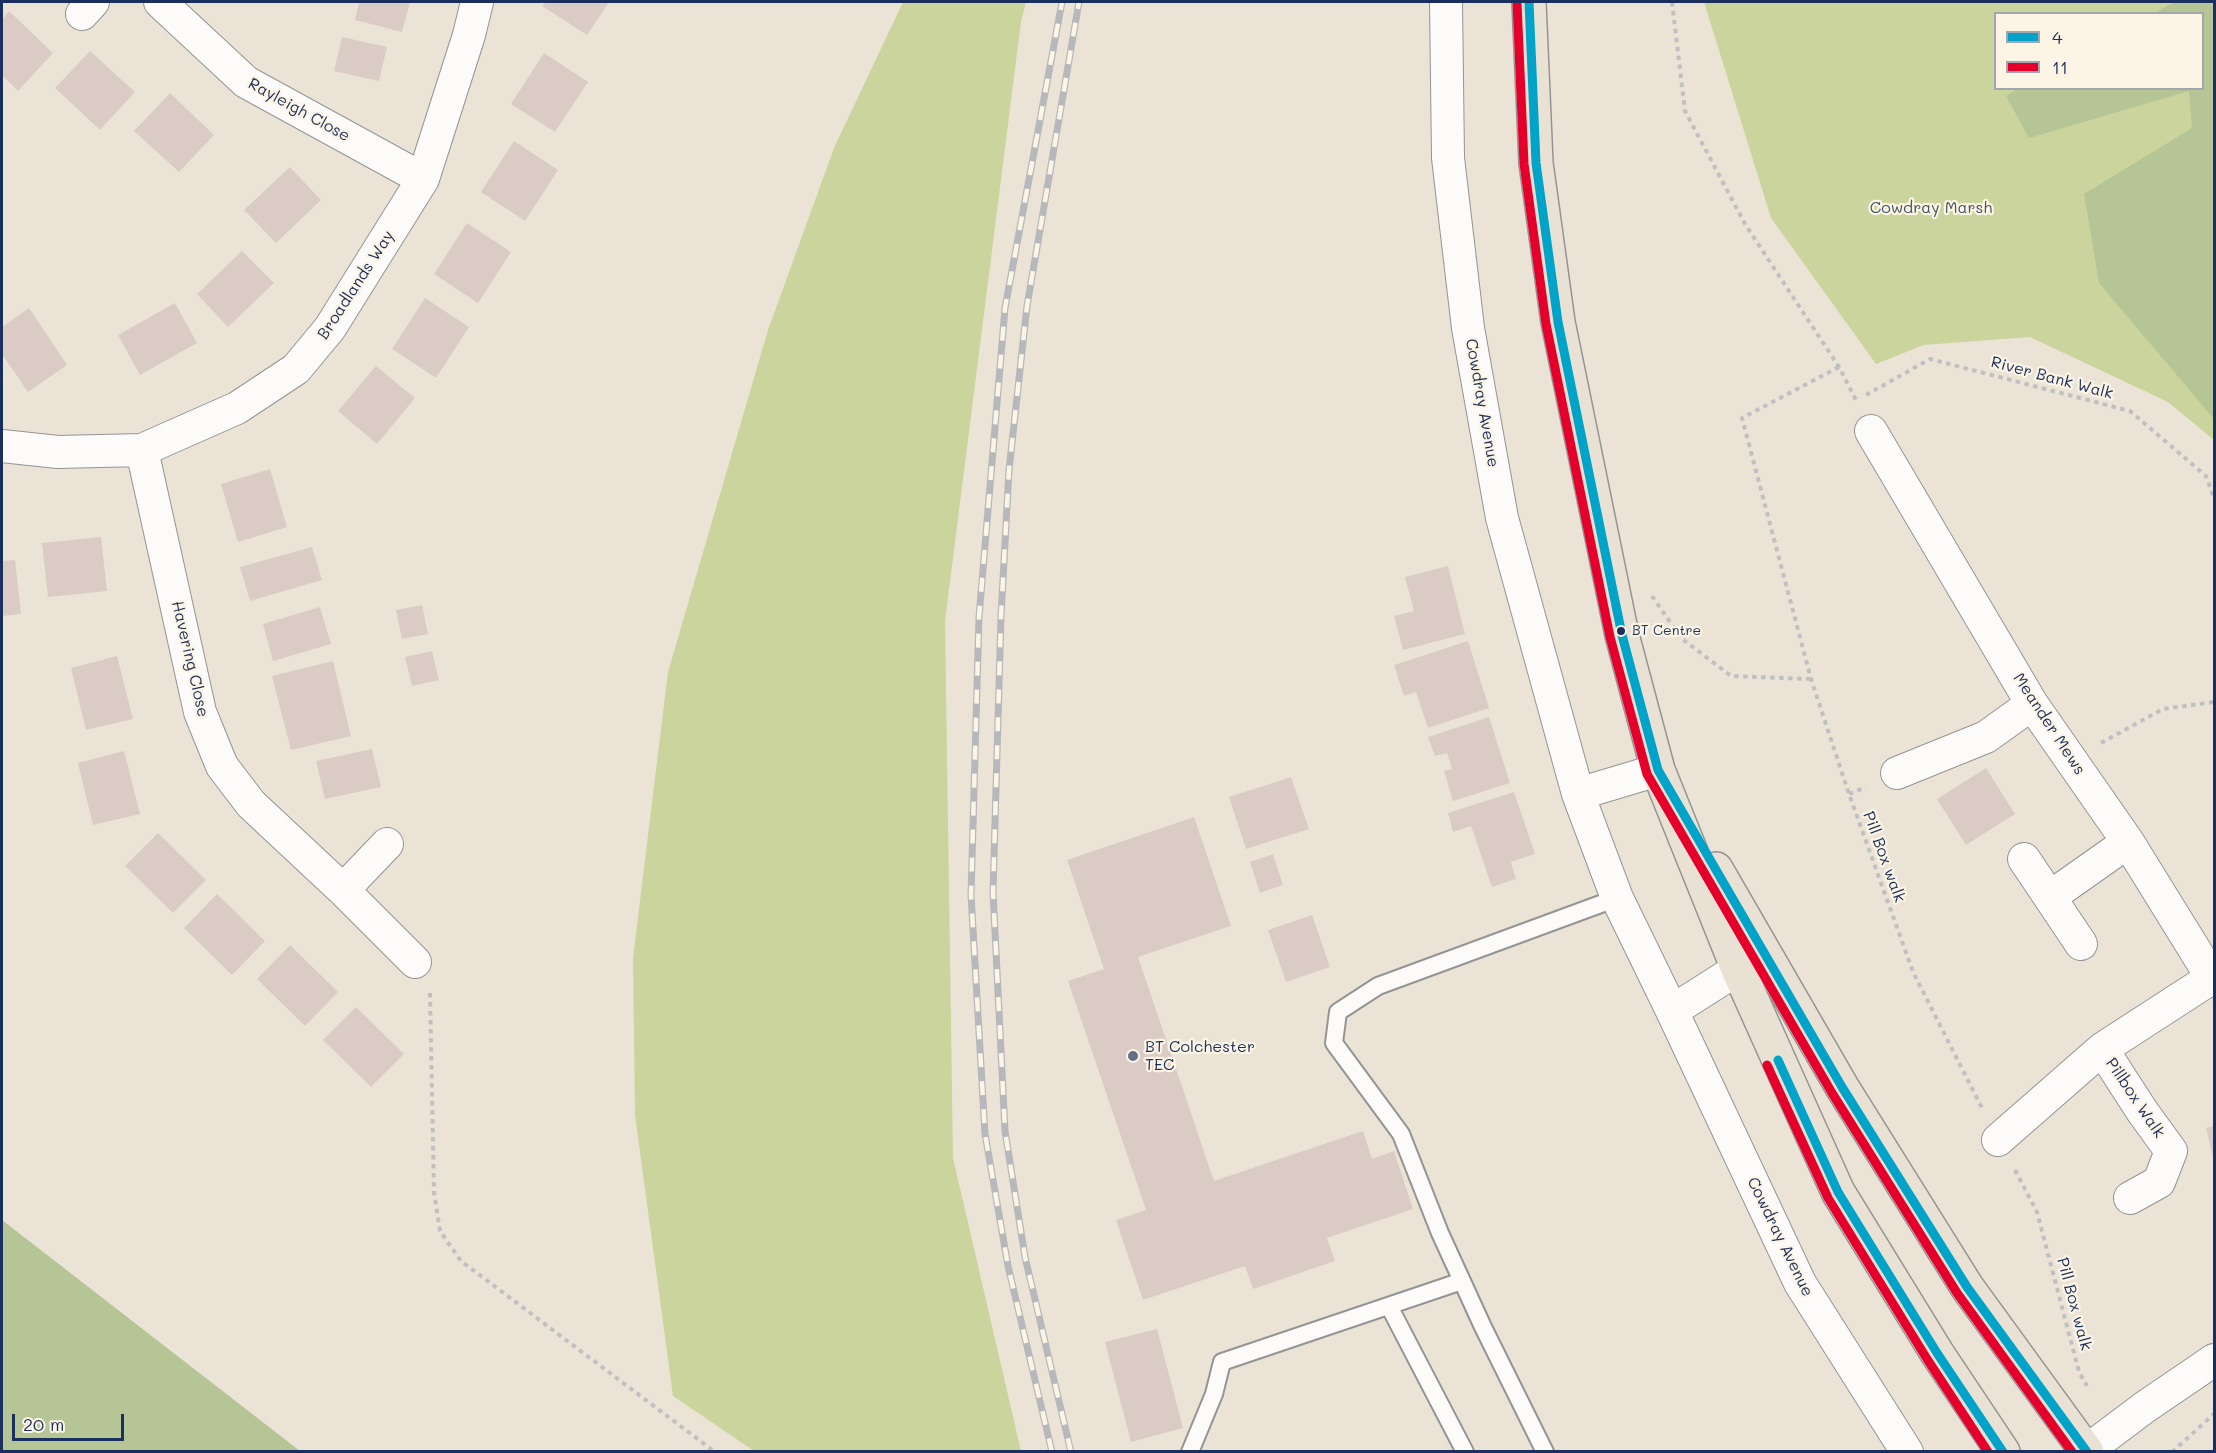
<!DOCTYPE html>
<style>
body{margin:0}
#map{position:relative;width:2216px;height:1453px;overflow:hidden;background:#ebe4d6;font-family:Mali,sans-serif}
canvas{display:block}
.frame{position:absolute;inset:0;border:3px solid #1b2f5e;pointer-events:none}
.legend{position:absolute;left:1994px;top:12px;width:210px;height:78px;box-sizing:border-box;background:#fcf5e5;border:2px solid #a2a6af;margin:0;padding:8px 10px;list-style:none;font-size:18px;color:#1b2f5e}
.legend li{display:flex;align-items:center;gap:12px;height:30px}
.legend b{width:30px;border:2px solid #a2a6af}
.scale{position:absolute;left:12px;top:1414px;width:112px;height:27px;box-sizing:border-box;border:3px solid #1b2f5e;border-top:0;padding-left:8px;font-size:18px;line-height:21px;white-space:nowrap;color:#1b2f5e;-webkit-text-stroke:4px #fcf5e5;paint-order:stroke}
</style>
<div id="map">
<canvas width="2216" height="1453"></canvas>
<div class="frame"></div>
<ul class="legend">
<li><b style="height:8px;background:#01a3c8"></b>4</li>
<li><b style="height:8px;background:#e4002b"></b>11</li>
</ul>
<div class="scale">20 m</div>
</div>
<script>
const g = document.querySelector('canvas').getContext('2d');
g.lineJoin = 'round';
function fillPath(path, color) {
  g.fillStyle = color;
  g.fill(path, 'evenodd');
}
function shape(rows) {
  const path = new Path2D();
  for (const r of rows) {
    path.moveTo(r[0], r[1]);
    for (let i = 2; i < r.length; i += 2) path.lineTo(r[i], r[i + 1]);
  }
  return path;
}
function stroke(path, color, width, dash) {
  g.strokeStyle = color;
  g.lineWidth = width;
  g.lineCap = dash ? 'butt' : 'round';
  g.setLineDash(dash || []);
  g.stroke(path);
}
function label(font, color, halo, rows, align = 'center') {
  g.font = font + ' Mali,sans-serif';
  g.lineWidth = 4.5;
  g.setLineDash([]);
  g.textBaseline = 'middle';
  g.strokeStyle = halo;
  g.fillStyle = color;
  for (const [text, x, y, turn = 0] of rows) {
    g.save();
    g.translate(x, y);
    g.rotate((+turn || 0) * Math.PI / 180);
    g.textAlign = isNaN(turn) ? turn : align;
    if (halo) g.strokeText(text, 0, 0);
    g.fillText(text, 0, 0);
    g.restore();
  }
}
fillPath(shape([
 [903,2,1026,2,1021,22,945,621,953,1158,1021,1451,754,1451,673,1396,635,1115,633,958,668,672,768,330,834,148],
 [1704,2,2214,2,2214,440,2168,402,2030,337,1924,345,1876,364,1771,218],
 [1996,14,2202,14,2202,88,1996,88]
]), '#cad49c');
fillPath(shape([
 [2175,2,2206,2,2214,4,2214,419,2099,283,2084,194,2192,128,2189,91,2029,138,2006,96,2019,88,2202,88,2202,14,2154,13],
 [2,1220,300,1451,2,1451]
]), '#b6c595');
fillPath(shape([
 [359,2,410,2,402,32,355,20],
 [546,2,609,2,587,35,542,6],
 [9,11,53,53,18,91,2,75,2,20],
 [342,37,387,47,379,81,334,71],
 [90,51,135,92,100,130,55,88],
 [544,53,588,82,555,132,511,104],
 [170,93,214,135,179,172,134,131],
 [514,141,558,170,525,221,481,192],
 [290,167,321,200,276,243,244,210],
 [467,223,511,252,478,303,434,274],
 [242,251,274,283,228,327,197,294],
 [425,298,469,327,436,378,392,349],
 [175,303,197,343,140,375,118,335],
 [29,308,67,365,28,392,2,354,2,327],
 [376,366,415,398,377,444,338,411],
 [270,469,287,527,238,542,221,484],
 [101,537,107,591,48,597,42,543],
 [312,547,322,580,250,601,240,567],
 [15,560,21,614,2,616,2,561],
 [1448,566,1465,634,1403,650,1394,616,1414,611,1405,577],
 [422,605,428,634,402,639,396,610],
 [320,607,331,644,273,661,263,624],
 [1468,641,1489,708,1428,728,1416,692,1404,696,1394,665],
 [432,651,439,680,412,686,405,657],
 [117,656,133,719,86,730,71,668],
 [333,661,351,736,291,750,272,676],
 [1489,717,1510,783,1453,801,1444,771,1452,769,1447,753,1435,756,1428,737],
 [372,749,381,787,325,799,316,761],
 [124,751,140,814,93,825,78,763],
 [1986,768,2015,814,1966,845,1937,799],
 [1291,777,1309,829,1246,849,1229,797],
 [1514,792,1535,854,1511,862,1516,879,1492,887,1471,826,1453,832,1448,813],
 [1194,817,1231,926,1138,957,1214,1181,1363,1131,1372,1159,1394,1151,1413,1209,1327,1238,1335,1261,1253,1289,1245,1266,1143,1300,1116,1220,1146,1210,1068,981,1104,969,1067,860],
 [158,833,206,880,173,913,125,866],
 [1273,854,1283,885,1260,893,1250,862],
 [217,894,265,941,232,975,184,928],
 [1312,915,1330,967,1286,982,1268,930],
 [290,945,338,992,305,1026,257,979],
 [356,1007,404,1054,371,1087,323,1040],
 [2214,1126,2214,1161,2206,1128],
 [1157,1329,1183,1428,1131,1442,1105,1342]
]), '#daccc5');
const service = shape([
 [1389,1306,1465,1452],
 [1190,1452,1214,1394,1222,1362,1462,1281],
 [1545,1452,1483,1327,1440,1233,1401,1134,1334,1043,1338,1012,1378,986,1617,898]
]);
const minor = shape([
 [160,2,246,82,423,179],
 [1446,2,1448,158,1468,328,1502,518,1578,794,1617,898,1672,1011,1800,1283,1907,1452],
 [82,14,93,2],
 [1871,431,2032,704,2128,842,2214,981],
 [2,446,58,452,142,450,237,408,296,369,330,328,423,179,469,35,477,2],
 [142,450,200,712,222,766,251,804,343,890,415,962],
 [1897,773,1986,737,2032,704],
 [1578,794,1658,770],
 [2024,859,2081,944],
 [343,890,387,844],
 [2050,897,2128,842],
 [1672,1011,1738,969],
 [2102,1049,2142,1111,2171,1151,2159,1182,2130,1198],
 [1998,1140,2102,1049,2213,977],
 [2085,1452,2145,1407,2214,1360]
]);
const primary = shape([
 [1529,2,1536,163,1558,322,1622,635,1658,770,1738,969,1838,1192,1937,1353,2003,1452],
 [1716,869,1842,1087,1967,1287,2087,1452]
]);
stroke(service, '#949494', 20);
stroke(minor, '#949494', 34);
stroke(primary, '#949494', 36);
stroke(shape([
 [1672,2,1685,111,1745,224,1839,367,1856,400],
 [1839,367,1742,418,1811,679,1849,794,1913,972,1982,1108],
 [1866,395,1930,359,2130,411,2206,476,2214,498],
 [1652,596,1681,638,1731,676,1811,679],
 [2101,743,2163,709,2214,702],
 [1849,794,1866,787],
 [430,993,434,1192,440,1231,461,1261,715,1452],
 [2015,1170,2037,1212,2079,1372,2087,1386],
 [2172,1452,2214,1414]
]), '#c0c0c2', 4, [4.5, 4.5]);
stroke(service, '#fcfbf9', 16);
stroke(minor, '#fcfbf9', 32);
stroke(primary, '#e8e1d4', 33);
const rail = shape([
 [1052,1452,1008,1266,985,1134,971,895,979,617,1005,308,1062,2],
 [1071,1452,1025,1257,1005,1131,993,892,1001,616,1009,470,1027,306,1079,2]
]);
stroke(rail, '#b6b8bb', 7);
stroke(rail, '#fcf5e5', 4.5, [14]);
stroke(shape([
 [1529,2,1536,163,1558,322,1622,635,1658,770,1842,1087,1967,1287,2087,1452],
 [1778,1060,1838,1192,1937,1353,2003,1452]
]), '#01a3c8', 9);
stroke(shape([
 [1517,3,1524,164,1546,324,1610,637,1647,774,1832,1093,1957,1293,2072,1452],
 [1767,1065,1828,1198,1927,1359,1988,1452]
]), '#e4002b', 9);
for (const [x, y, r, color] of [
 [1621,631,5,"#1b2f5e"],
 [1133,1056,6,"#646e88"]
]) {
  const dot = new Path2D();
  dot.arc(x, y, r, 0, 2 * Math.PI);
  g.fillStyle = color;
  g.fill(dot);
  stroke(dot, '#fcf5e5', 2);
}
label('14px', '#1b2f5e', '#fcf5e5', [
 ["BT Centre",1632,631]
], 'left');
label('16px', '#1b2f5e', '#fcf5e5', [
 ["Rayleigh Close",299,110,29],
 ["Broadlands Way",356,285,-57],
 ["River Bank Walk",2052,378,15],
 ["Cowdray Avenue",1482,403,80],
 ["Havering Close",190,659,77],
 ["Meander Mews",2049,724,57],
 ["Pill Box walk",1884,857,70],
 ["Pillbox Walk",2135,1098,56],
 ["Cowdray Avenue",1780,1237,64],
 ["Pill Box walk",2074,1304,75]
]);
label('16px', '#405562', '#fcf5e5', [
 ["Cowdray Marsh",1931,208]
]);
label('16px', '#1b2f5e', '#fcf5e5', [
 ["BT Colchester",1145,1047],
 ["TEC",1145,1065]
], 'left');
</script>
